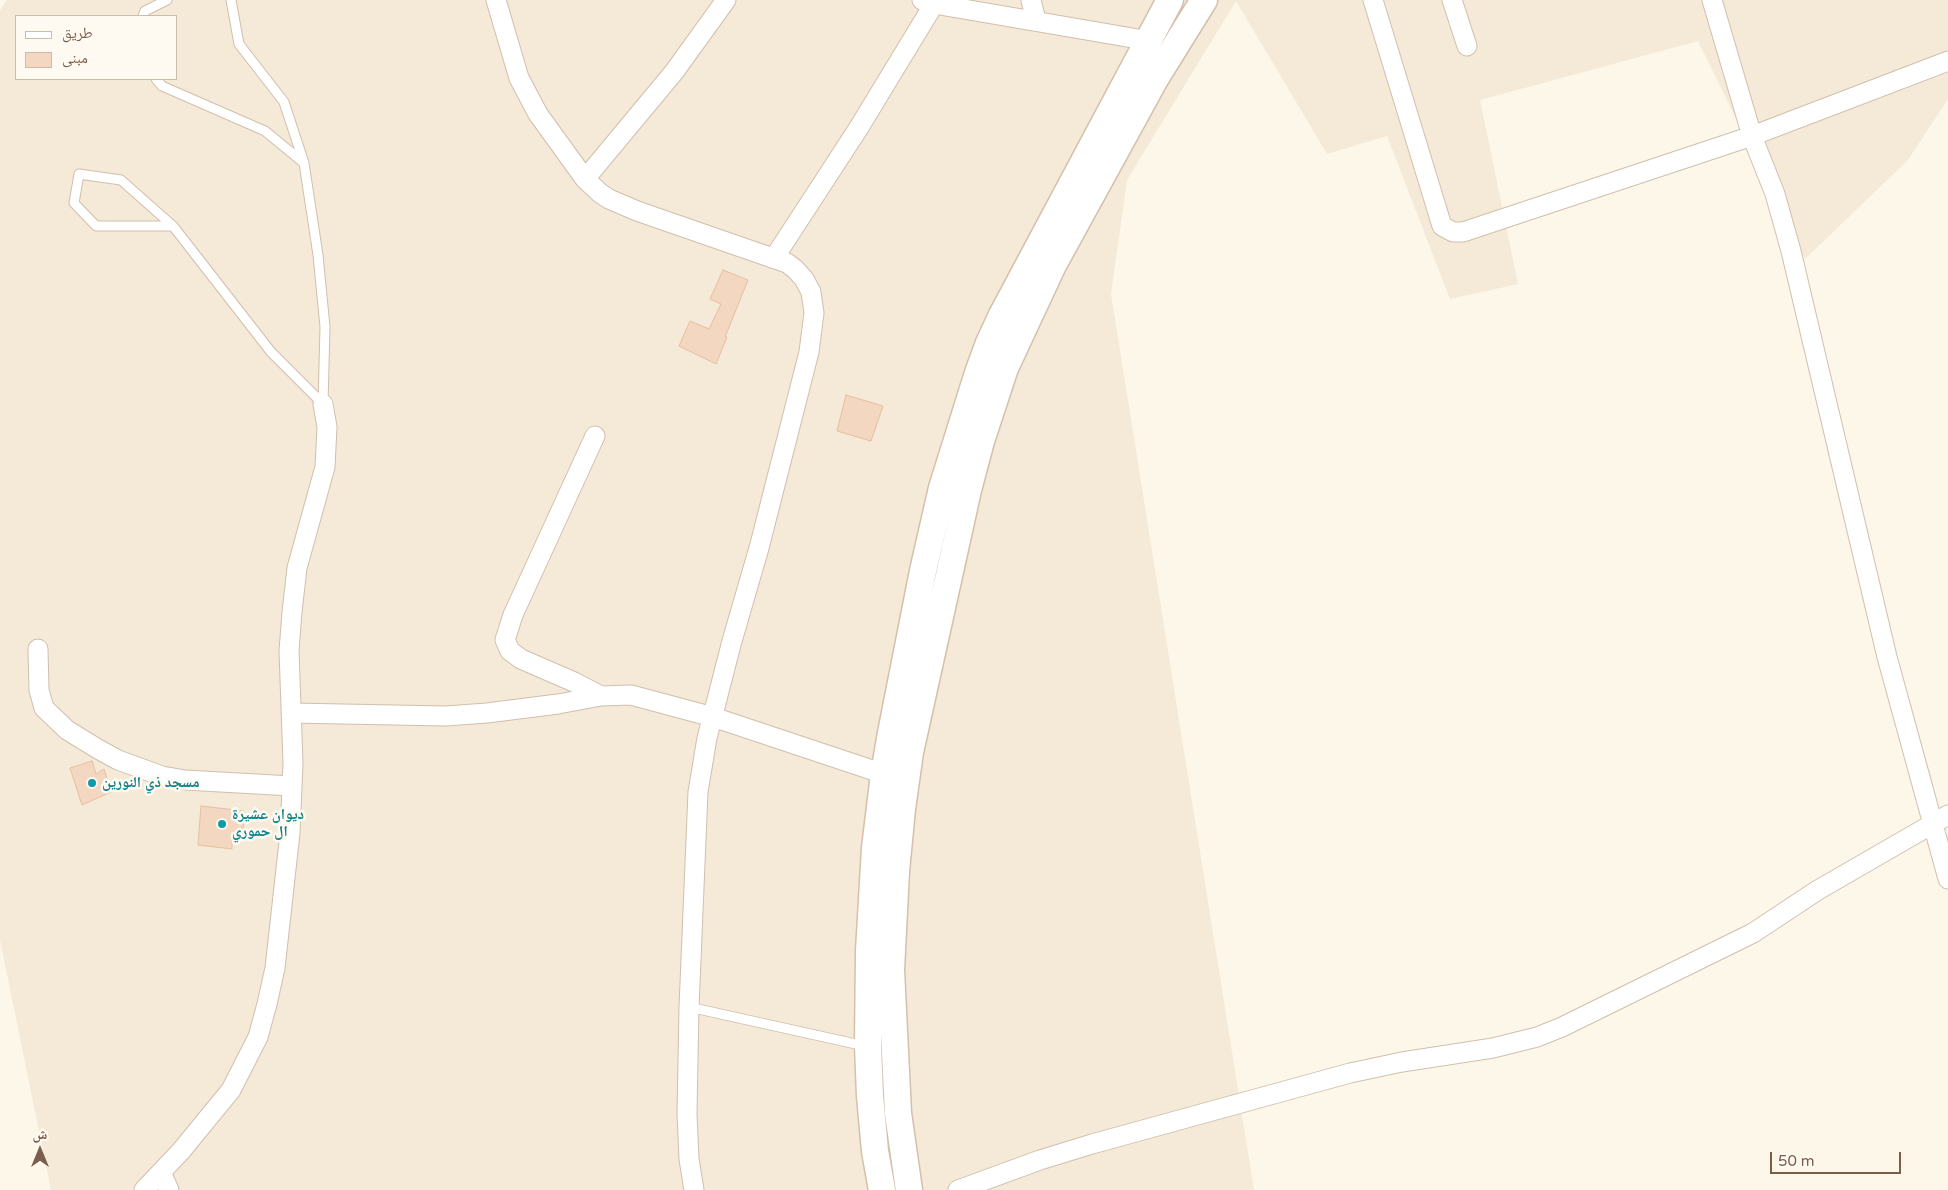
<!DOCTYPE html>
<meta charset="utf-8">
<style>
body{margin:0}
#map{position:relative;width:1948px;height:1190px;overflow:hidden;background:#fdf7e9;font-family:"Varela Round","Noto Naskh Arabic",sans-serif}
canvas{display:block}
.legend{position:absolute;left:15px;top:15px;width:162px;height:65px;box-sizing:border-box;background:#fffaf1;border:1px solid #cabcaf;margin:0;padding:6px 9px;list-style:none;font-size:15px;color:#7a5e4b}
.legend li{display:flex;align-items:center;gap:10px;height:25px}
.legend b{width:25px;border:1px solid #cabcaf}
.north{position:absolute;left:15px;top:1125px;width:50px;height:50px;-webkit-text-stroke:4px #fffaf1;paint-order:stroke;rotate:0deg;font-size:14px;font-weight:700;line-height:20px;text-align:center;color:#7a5e4b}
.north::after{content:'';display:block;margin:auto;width:18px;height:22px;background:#7a5e4b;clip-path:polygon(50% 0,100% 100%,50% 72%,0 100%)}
.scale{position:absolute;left:1770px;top:1152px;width:131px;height:22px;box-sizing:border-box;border:2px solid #7a5e4b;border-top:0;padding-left:6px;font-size:15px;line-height:18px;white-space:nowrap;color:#7a5e4b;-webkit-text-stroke:4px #fffaf1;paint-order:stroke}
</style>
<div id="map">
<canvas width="1948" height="1190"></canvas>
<ul class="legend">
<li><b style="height:6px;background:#fff"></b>طريق</li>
<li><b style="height:14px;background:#f4d7c0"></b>مبنى</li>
</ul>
<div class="north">ش</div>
<div class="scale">50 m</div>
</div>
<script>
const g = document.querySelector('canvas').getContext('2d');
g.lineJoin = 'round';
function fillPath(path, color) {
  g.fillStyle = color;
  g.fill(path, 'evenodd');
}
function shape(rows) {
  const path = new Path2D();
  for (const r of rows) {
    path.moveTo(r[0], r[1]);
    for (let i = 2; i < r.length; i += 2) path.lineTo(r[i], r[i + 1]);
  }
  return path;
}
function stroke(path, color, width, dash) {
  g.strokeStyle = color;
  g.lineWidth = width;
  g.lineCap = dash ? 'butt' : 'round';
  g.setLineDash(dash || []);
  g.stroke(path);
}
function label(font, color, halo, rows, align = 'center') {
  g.font = font + ' "Varela Round","Noto Naskh Arabic",sans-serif';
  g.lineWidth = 5;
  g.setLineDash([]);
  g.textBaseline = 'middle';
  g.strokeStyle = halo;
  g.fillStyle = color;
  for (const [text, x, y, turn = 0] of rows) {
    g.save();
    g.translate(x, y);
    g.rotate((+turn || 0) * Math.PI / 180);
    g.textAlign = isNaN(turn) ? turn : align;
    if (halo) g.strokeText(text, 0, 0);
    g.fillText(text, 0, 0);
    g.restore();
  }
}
fillPath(shape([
 [6,0,1948,0,1948,99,1908,160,1805,259,1698,41,1480,100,1518,284,1450,299,1387,136,1327,154,1236,1,1127,180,1111,294,1254,1190,51,1190,0,940,0,11],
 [16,16,176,16,176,79,16,79]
]), '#f5e9d7');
const building = shape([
 [723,270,748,280,725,337,727,337,716,364,679,346,690,321,709,329,721,304,710,299,723,270],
 [846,395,883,406,871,441,837,431,846,395],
 [92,761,96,774,104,769,111,792,82,805,70,768,92,761],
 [201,806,244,811,243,838,232,838,232,849,198,845,201,806]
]);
fillPath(building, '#f4d7c0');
stroke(building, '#e7bf9f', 1);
const lane = shape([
 [231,0,239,44,284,102,304,163,318,255,325,327,323,404],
 [143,16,145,11,167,0],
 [156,79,162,86,265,131,304,163],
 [173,226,96,226,74,203,79,174,121,180,173,226,271,352,323,404],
 [689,1007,865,1046]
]);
const street = shape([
 [496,0,519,78,538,114,585,179,600,193,609,199,637,211,787,263,795,269,804,279,811,292,814,313,809,352,759,548,732,641,707,738,698,792,689,1007,687,1114,689,1159,694,1190],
 [922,0,934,4,1150,41],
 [1031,0,1036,21],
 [1373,0,1442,226,1453,232,1463,232,1752,136,1948,61],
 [1452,0,1467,46],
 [1712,0,1752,136,1775,194,1791,251,1887,657,1948,879],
 [585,179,674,72,726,0],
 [774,258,858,129,934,4],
 [595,436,513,615,505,640,510,651,521,659,574,682,601,696],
 [38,649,39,690,44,708,67,730,98,749,118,760,162,776,185,780,292,786],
 [291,713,446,716,487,713,558,704,601,696,631,695,713,717,884,774],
 [161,1172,169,1190],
 [144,1190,181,1151,231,1090,258,1037,267,1004,275,968,290,833,293,763,289,651,292,612,297,568,325,467,327,427,323,404],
 [958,1190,1040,1160,1092,1144,1350,1073,1402,1062,1493,1048,1537,1037,1562,1027,1753,933,1818,890,1948,815]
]);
const secondary = shape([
 [882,1190,875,1151,870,1096,868,1046,869,951,875,848,884,774,891,733,923,571,942,488,978,373,989,343,1002,315,1170,0],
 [909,1190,898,1113,891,970,896,871,902,809,910,752,968,490,981,441,1005,368,1053,265,1155,79,1204,0]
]);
stroke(lane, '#d1bfad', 11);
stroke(street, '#d1bfad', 21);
stroke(secondary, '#d4c0ab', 29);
stroke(lane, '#fff', 9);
stroke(street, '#fff', 19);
stroke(secondary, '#fff', 26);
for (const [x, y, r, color] of [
 [92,783,5,"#0f9aa8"],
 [222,824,5,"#0f9aa8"]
]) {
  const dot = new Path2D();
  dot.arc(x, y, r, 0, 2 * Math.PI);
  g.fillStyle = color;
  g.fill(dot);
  stroke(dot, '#fffaf1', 2);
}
label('bold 15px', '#0d838f', '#fffaf1', [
 ["مسجد ذي النورين",102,783],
 ["ديوان عشيرة",232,815],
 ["ال حموري",232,832]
], 'left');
</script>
